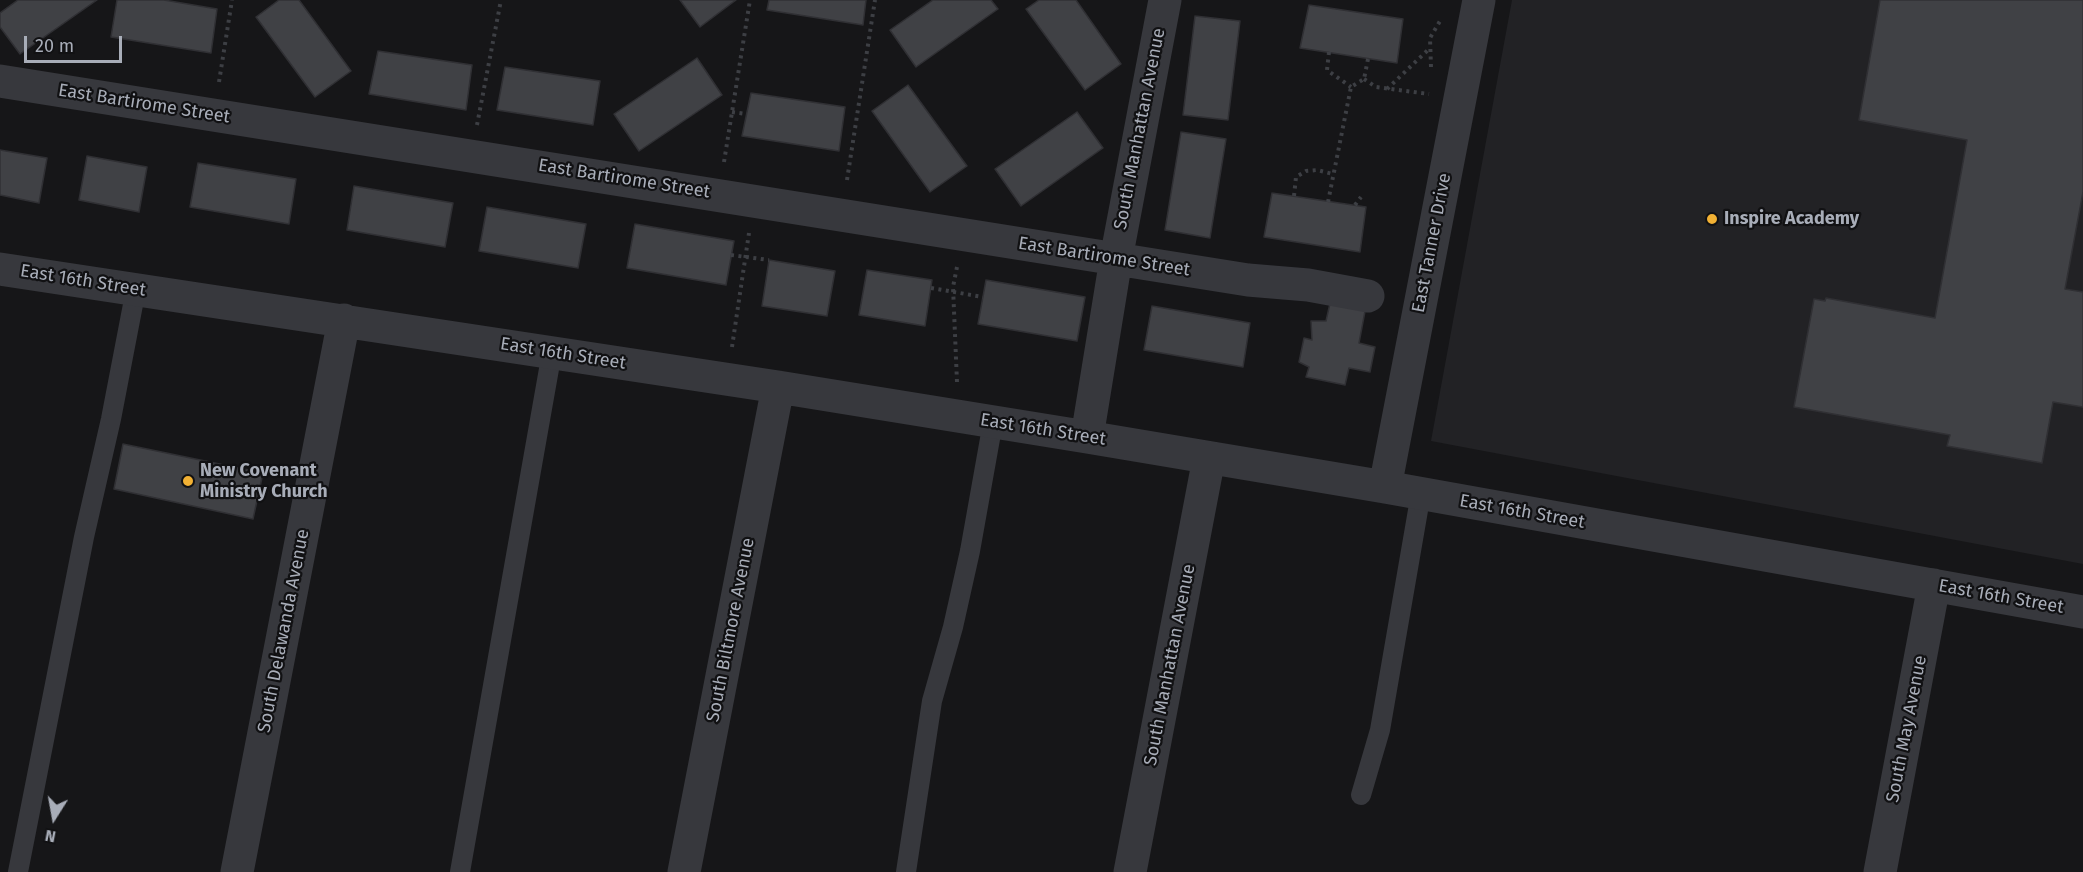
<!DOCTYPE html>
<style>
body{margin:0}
#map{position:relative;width:2083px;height:872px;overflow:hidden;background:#161618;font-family:"Fira Sans",sans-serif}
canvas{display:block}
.north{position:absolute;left:24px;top:788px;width:60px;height:60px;-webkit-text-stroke:4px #111113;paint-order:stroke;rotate:191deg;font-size:16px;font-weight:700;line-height:24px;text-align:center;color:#a8adb8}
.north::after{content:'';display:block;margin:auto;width:21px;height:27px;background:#a8adb8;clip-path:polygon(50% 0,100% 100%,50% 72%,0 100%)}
.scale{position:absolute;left:24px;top:36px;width:98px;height:27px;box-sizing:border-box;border:3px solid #a8adb8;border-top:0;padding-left:8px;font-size:18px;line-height:21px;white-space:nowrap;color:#a8adb8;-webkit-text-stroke:4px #111113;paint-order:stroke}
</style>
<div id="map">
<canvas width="2083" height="872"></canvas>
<div class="north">N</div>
<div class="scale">20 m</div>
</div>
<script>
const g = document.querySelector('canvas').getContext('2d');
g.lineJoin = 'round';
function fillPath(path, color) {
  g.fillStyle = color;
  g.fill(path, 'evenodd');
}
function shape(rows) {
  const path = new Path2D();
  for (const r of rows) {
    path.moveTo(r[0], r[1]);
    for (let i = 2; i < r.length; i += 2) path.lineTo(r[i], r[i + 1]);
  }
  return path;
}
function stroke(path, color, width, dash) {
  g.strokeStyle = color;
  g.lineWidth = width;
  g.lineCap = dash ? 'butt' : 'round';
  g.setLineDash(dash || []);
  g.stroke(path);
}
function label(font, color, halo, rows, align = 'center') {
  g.font = font + ' "Fira Sans",sans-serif';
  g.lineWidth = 4.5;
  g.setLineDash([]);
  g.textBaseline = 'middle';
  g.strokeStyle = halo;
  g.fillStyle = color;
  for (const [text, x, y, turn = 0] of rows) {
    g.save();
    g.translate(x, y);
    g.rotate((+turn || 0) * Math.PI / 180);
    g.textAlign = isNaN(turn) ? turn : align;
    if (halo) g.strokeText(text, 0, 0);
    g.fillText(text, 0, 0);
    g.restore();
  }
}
fillPath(shape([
 [1512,0,1880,0,1859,120,1967,140,1935,318,1826,298,1825,301,1814,299,1794,407,1950,435,1948,446,2041,463,2053,402,2083,407,2083,564,1431,441],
 [2083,192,2083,292,2065,289]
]), '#222225');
const building = shape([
 [18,0,97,0,20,54,0,27,0,13,18,0],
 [117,0,164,0,217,9,211,53,111,37,117,0],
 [279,0,299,0,351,71,315,97,256,17,279,0],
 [680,0,736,0,700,27,680,0],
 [769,0,866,0,863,25,767,10,769,0],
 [933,0,991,0,998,9,916,67,890,30,933,0],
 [1039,0,1076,0,1121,64,1085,90,1026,9,1039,0],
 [1880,0,2083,0,2083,192,2065,289,2083,292,2083,407,2053,402,2042,463,1947,446,1950,435,1794,407,1814,299,1825,301,1826,298,1935,318,1967,140,1859,120,1880,0],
 [1309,5,1403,19,1397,63,1300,48,1309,5],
 [1195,16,1240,21,1228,120,1183,115,1195,16],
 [378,51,472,65,466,110,369,94,378,51],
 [697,58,722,95,639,151,614,114,697,58],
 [505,67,600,81,593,125,497,110,505,67],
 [908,85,967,166,930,192,872,111,908,85],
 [751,93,845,107,839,151,742,136,751,93],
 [1077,112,1103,148,1021,206,995,169,1077,112],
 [1181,132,1226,139,1210,238,1165,230,1181,132],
 [0,150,47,158,39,203,0,195,0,150],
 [87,156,147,167,139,212,79,200,87,156],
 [198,163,296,179,289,224,190,207,198,163],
 [354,186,453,203,445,247,347,230,354,186],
 [1272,193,1366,207,1360,252,1264,237,1272,193],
 [487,207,586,224,578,268,479,251,487,207],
 [635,224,734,241,726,285,627,268,635,224],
 [769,260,835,271,827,316,762,306,769,260],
 [867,270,932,280,925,326,859,315,867,270],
 [986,280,1085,297,1077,341,978,324,986,280],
 [1331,299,1366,306,1359,343,1375,347,1370,372,1349,368,1345,385,1306,377,1309,367,1299,362,1304,338,1312,340,1311,321,1326,321,1331,299],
 [1152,306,1250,323,1243,367,1144,350,1152,306],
 [123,444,263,473,253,519,114,489,123,444]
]);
fillPath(building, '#404145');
stroke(building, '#303034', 1.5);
stroke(shape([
 [1329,52,1327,70,1351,87],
 [1431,67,1430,38,1440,21],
 [1364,79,1376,87,1429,94],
 [219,82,232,0],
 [1387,89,1429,49],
 [732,112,746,114],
 [477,125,501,0],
 [724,162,750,0],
 [847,180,875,0],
 [1294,196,1296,177,1306,171,1317,170,1333,174],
 [1328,202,1351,87,1364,79,1368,59],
 [1355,205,1361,197],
 [731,255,769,260],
 [931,288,983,297],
 [732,347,749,233],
 [957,382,953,287,957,267]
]), '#3d3f44', 4, [3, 4.5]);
stroke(shape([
 [1361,795,1380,730,1421,493],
 [18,872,84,537,111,419,136,289],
 [460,872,552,352],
 [906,872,932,701,953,627,970,551,993,422]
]), '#37383d', 20);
stroke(shape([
 [0,81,1248,280,1308,285,1368,296],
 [0,269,778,387,1087,437,1385,487,2083,612],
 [1087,437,1116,259,1165,0],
 [1385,487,1479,0],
 [237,872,344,320],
 [684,872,778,387],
 [1130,872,1209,458],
 [1880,872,1934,585]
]), '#37383d', 33);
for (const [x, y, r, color] of [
 [1712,219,6,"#f2b134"],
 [188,481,6,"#f2b134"]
]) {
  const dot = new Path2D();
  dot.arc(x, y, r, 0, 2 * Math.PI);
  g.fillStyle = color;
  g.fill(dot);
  stroke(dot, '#111113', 2);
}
label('18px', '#a8adb8', '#111113', [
 ["East Bartirome Street",144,104,9],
 ["South Manhattan Avenue",1140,129,-79],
 ["East Bartirome Street",624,179,9],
 ["East Tanner Drive",1432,243,-79],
 ["East Bartirome Street",1104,257,9],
 ["East 16th Street",83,281,9],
 ["East 16th Street",563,354,9],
 ["East 16th Street",1043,430,9],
 ["East 16th Street",1522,512,10],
 ["East 16th Street",2001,597,10],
 ["South Biltmore Avenue",731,630,-79],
 ["South Delawanda Avenue",284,631,-79],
 ["South Manhattan Avenue",1170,665,-79],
 ["South May Avenue",1907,729,-79]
]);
label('bold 18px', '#a8adb8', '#111113', [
 ["Inspire Academy",1724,219],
 ["New Covenant",200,471],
 ["Ministry Church",200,492]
], 'left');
</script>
